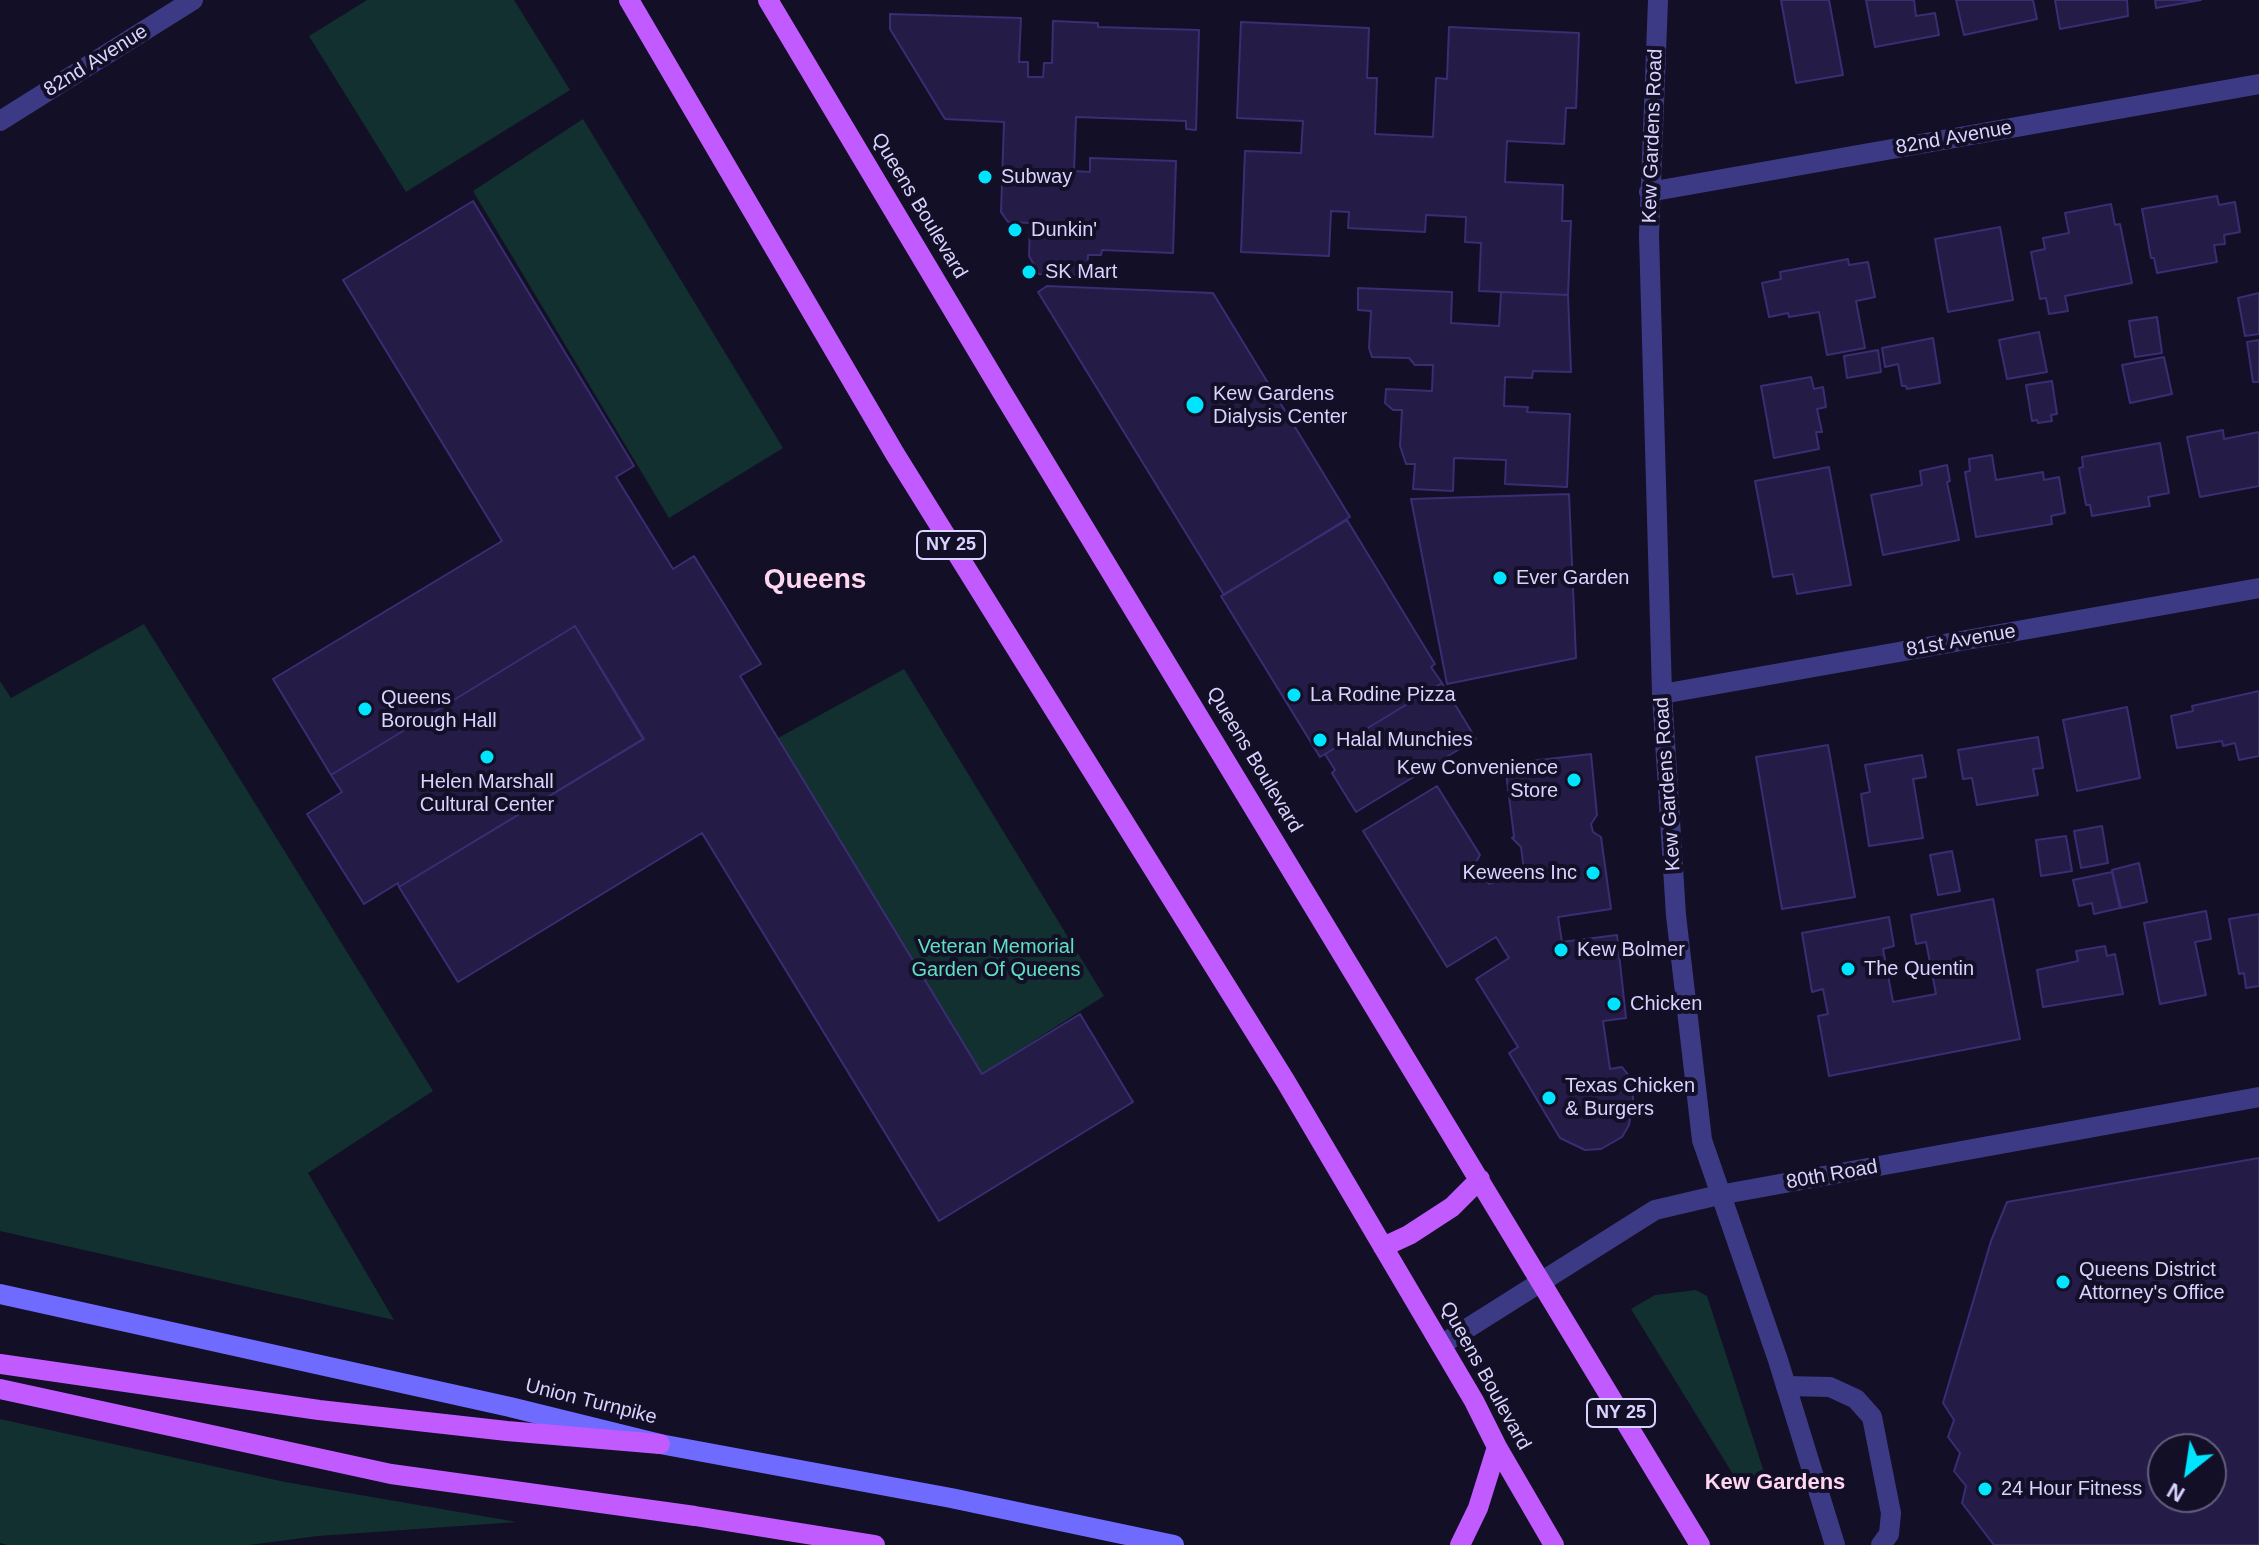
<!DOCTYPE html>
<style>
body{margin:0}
#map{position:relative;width:2259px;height:1545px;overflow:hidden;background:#130f26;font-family:Helvetica,sans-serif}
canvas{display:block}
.north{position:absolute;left:2147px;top:1433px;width:80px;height:80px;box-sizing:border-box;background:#130f26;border:2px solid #625e7d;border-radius:50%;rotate:210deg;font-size:22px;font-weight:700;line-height:32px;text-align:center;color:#d9d4ff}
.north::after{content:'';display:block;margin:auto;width:28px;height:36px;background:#00e5ff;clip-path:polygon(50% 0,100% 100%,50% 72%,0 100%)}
</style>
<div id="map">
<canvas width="2259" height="1545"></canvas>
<div class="north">N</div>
</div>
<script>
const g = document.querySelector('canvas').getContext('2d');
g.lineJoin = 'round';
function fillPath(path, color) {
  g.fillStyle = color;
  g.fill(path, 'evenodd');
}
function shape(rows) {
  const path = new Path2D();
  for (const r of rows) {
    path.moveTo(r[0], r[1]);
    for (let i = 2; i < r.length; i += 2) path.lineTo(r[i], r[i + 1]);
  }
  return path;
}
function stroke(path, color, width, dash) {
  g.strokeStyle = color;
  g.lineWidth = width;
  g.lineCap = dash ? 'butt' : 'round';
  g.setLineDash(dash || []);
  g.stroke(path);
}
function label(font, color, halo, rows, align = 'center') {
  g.font = font + ' Helvetica,sans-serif';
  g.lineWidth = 8;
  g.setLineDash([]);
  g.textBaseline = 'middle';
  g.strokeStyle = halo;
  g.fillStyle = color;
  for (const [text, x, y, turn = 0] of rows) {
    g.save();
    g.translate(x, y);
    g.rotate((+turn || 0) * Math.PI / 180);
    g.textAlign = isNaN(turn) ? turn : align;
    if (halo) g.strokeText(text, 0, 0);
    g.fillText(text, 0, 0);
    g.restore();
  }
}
fillPath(shape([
 [367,0,514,0,570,90,406,192,309,36],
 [583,119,783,448,669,518,473,191],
 [144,624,433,1091,308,1173,394,1320,0,1231,0,681,11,698],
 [904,669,1104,996,982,1074,778,738],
 [1696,1290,1707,1296,1765,1475,1739,1484,1631,1309,1655,1295],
 [0,1419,285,1482,517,1522,318,1536,249,1545,7,1545,0,1543]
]), '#12302f');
const building = shape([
 [1781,0,1829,0,1843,75,1796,83,1781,0],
 [1866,0,1914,0,1916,16,1935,13,1939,35,1875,47,1866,0],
 [1956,0,2033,0,2037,19,1964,35,1956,0],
 [2055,0,2127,0,2128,16,2060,29,2055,0],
 [2155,0,2201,0,2156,8,2155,0],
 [890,14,1021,18,1019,62,1028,62,1028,77,1043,77,1044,63,1052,63,1053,21,1098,23,1098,27,1199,30,1196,130,1186,129,1186,121,1076,117,1074,171,1090,172,1090,158,1176,161,1173,253,1102,250,1101,255,1088,255,1087,275,1039,274,1029,256,1030,223,1008,222,1001,212,1004,122,945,119,890,29,890,14],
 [1241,22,1369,28,1367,78,1377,78,1375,134,1433,137,1436,78,1447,79,1449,27,1579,33,1576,108,1566,108,1564,144,1507,141,1505,182,1563,185,1562,221,1571,221,1568,295,1479,291,1481,243,1465,242,1466,217,1426,215,1425,232,1348,228,1349,212,1331,211,1329,256,1241,252,1245,151,1301,153,1303,121,1237,118,1241,22],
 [2217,196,2219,205,2235,202,2240,232,2224,235,2225,244,2214,245,2217,262,2157,273,2154,258,2151,258,2142,209,2217,196],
 [473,201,634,466,616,477,673,569,694,556,761,664,740,676,982,1074,1080,1014,1133,1102,939,1221,702,833,458,982,399,887,644,739,575,626,331,775,273,679,502,541,343,280,473,201],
 [2111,204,2115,225,2120,224,2132,283,2065,296,2068,311,2049,314,2046,298,2040,299,2031,252,2045,249,2043,238,2069,233,2065,213,2111,204],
 [2000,227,2013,300,1948,312,1935,239,2000,227],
 [1848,259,1849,265,1868,262,1875,297,1856,301,1865,348,1827,355,1819,312,1789,317,1788,313,1769,317,1762,283,1781,279,1780,272,1848,259],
 [1047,286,1213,293,1350,517,1224,595,1038,292,1047,286],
 [1358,288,1452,292,1451,323,1499,326,1501,292,1568,295,1571,372,1533,371,1532,378,1505,377,1504,406,1528,407,1527,412,1570,414,1567,487,1505,484,1506,460,1454,458,1453,491,1413,489,1415,464,1406,464,1400,446,1402,410,1393,410,1385,403,1386,389,1432,391,1433,365,1415,365,1409,358,1372,357,1369,348,1371,311,1358,310,1358,288],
 [2259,293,2259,334,2245,336,2238,298,2259,293],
 [2157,317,2162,353,2135,357,2129,321,2157,317],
 [2039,332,2047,372,2007,379,1999,340,2039,332],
 [1933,338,1940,383,1907,389,1906,386,1902,386,1898,364,1885,367,1882,348,1933,338],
 [2259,340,2259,382,2253,382,2247,342,2259,340],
 [1878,350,1881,372,1847,378,1844,356,1878,350],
 [2164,357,2172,394,2130,403,2122,365,2164,357],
 [1811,377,1814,389,1823,387,1826,407,1817,409,1822,432,1816,432,1819,449,1774,458,1761,386,1811,377],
 [2052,381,2057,414,2051,415,2052,421,2038,423,2037,420,2032,421,2026,385,2052,381],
 [2223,430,2224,439,2259,432,2259,486,2200,497,2187,437,2223,430],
 [2160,443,2169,493,2148,497,2150,506,2092,516,2090,505,2086,505,2079,468,2083,467,2082,457,2160,443],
 [1992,455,1996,480,2043,472,2044,480,2059,477,2065,513,2051,516,2052,524,1976,537,1965,472,1970,471,1969,459,1992,455],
 [1947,465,1950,481,1947,482,1959,540,1883,555,1871,495,1922,485,1920,471,1947,465],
 [1829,467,1851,585,1797,594,1793,574,1773,577,1755,481,1829,467],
 [1569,494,1576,658,1447,684,1411,499,1569,494],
 [1347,520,1435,664,1431,667,1442,683,1320,757,1221,596,1347,520],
 [575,626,643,739,399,887,398,883,364,904,307,814,342,792,331,775,575,626],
 [1442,683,1476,739,1356,812,1332,773,1335,770,1325,754,1442,683],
 [2259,691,2259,756,2239,760,2235,743,2223,746,2222,741,2177,748,2171,716,2193,711,2192,706,2259,691],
 [2127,707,2140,778,2077,791,2063,720,2127,707],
 [2038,737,2043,768,2033,769,2038,795,1977,805,1972,778,1963,779,1958,750,2038,737],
 [1828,745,1855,897,1782,909,1756,757,1828,745],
 [1591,754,1597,815,1591,824,1593,832,1601,837,1611,909,1558,917,1562,942,1617,935,1626,1018,1603,1021,1610,1069,1622,1067,1629,1076,1633,1085,1633,1101,1629,1125,1622,1137,1601,1149,1585,1150,1560,1138,1509,1053,1518,1047,1476,979,1509,958,1496,937,1447,967,1363,831,1437,786,1480,855,1476,862,1489,884,1524,871,1521,847,1512,838,1514,837,1505,764,1591,754],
 [1922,755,1926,777,1913,779,1923,838,1869,846,1861,794,1870,792,1865,765,1922,755],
 [2102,826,2108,863,2081,868,2074,831,2102,826],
 [2066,836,2072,871,2041,876,2036,840,2066,836],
 [1952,851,1960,891,1938,895,1930,855,1952,851],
 [2139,863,2147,902,2121,908,2112,870,2139,863],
 [2112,872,2120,908,2094,914,2092,903,2079,906,2073,880,2112,872],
 [1993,899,2020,1039,1829,1076,1818,1016,1828,1014,1823,989,1812,992,1802,933,1889,917,1894,946,1883,949,1893,1002,1936,994,1926,942,1916,944,1911,915,1993,899],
 [2206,911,2211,939,2195,942,2206,995,2160,1004,2144,923,2206,911],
 [2259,914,2259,986,2246,988,2244,973,2239,974,2229,919,2259,914],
 [2105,946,2107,956,2115,954,2123,994,2043,1007,2037,970,2078,961,2076,951,2105,946],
 [2259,1158,2259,1545,1994,1545,1962,1503,1966,1486,1954,1471,1960,1453,1948,1437,1954,1420,1943,1403,1991,1241,2007,1202,2259,1158],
 [2163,1449,2211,1449,2211,1497,2163,1497,2163,1449]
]);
fillPath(building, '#241b47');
stroke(building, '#3b2d73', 2);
stroke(shape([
 [1786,1386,1830,1387,1856,1399,1872,1417,1891,1513,1889,1534,1881,1545]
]), '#3d3a85', 20);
stroke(shape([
 [1658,0,1649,235,1662,694,1676,915,1702,1140,1778,1360,1835,1545],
 [0,121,193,0],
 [1649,192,2259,84],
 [1662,694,2259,588],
 [1441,1345,1655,1210,1719,1195,2259,1097]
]), '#3d3a85', 20);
stroke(shape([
 [0,1294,510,1407,660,1444,951,1498,1174,1545]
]), '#6f6bff', 20);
stroke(shape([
 [629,0,895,454,1286,1082,1474,1401,1497,1447,1554,1545],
 [768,0,1002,392,1700,1545],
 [1383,1247,1409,1235,1452,1207,1480,1179],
 [0,1364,319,1410,507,1431,660,1444],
 [0,1389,391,1474,695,1516,875,1545],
 [1460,1545,1478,1508,1497,1447]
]), '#c25bff', 20);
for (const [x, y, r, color] of [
 [985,177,8,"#00e5ff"],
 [1015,230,8,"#00e5ff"],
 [1029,272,8,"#00e5ff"],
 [1195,405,10,"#00e5ff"],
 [1500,578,8,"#00e5ff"],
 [1294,695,8,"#00e5ff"],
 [365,709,8,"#00e5ff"],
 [1320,740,8,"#00e5ff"],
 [487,757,8,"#00e5ff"],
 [1574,780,8,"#00e5ff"],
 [1593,873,8,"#00e5ff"],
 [1561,950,8,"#00e5ff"],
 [1848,969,8,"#00e5ff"],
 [1614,1004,8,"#00e5ff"],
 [1549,1098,8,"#00e5ff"],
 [2063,1282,8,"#00e5ff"],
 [1985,1489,8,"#00e5ff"]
]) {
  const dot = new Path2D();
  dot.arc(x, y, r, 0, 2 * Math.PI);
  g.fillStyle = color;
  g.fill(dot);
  stroke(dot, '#130f26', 3);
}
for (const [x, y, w] of [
 [951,545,68],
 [1621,1413,68]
]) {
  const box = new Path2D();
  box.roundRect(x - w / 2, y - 14, w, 28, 6);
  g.fillStyle = '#130f26';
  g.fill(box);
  stroke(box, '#d9d4ff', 2);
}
label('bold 18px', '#d9d4ff', null, [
 ["NY 25",951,545],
 ["NY 25",1621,1413]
]);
label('20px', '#d9d4ff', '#130f26', [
 ["82nd Avenue",96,61,-32],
 ["Kew Gardens Road",1653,136,-88],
 ["82nd Avenue",1954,138,-10],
 ["Queens Boulevard",919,206,59],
 ["81st Avenue",1961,641,-10],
 ["Queens Boulevard",1254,760,59],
 ["Kew Gardens Road",1668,784,-94],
 ["80th Road",1832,1175,-10],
 ["Queens Boulevard",1485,1376,61],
 ["Union Turnpike",591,1402,14]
]);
label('20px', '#d9d4ff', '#130f26', [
 ["Subway",1001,177],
 ["Dunkin'",1031,230],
 ["SK Mart",1045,272],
 ["Kew Gardens",1213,394],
 ["Dialysis Center",1213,417],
 ["Ever Garden",1516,578],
 ["La Rodine Pizza",1310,695],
 ["Queens",381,698],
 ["Borough Hall",381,721],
 ["Halal Munchies",1336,740],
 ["Kew Convenience",1558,768,"right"],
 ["Store",1558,791,"right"],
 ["Helen Marshall",487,782,"center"],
 ["Cultural Center",487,805,"center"],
 ["Keweens Inc",1577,873,"right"],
 ["Kew Bolmer",1577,950],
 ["The Quentin",1864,969],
 ["Chicken",1630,1004],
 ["Texas Chicken",1565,1086],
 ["& Burgers",1565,1109],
 ["Queens District",2079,1270],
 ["Attorney's Office",2079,1293],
 ["24 Hour Fitness",2001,1489]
], 'left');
label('20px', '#5fe0c0', '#130f26', [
 ["Veteran Memorial",996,947],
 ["Garden Of Queens",996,970]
]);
label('bold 22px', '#ffd6f0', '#130f26', [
 ["Kew Gardens",1775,1483]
]);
label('bold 28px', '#ffd6f0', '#130f26', [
 ["Queens",815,580]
]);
</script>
